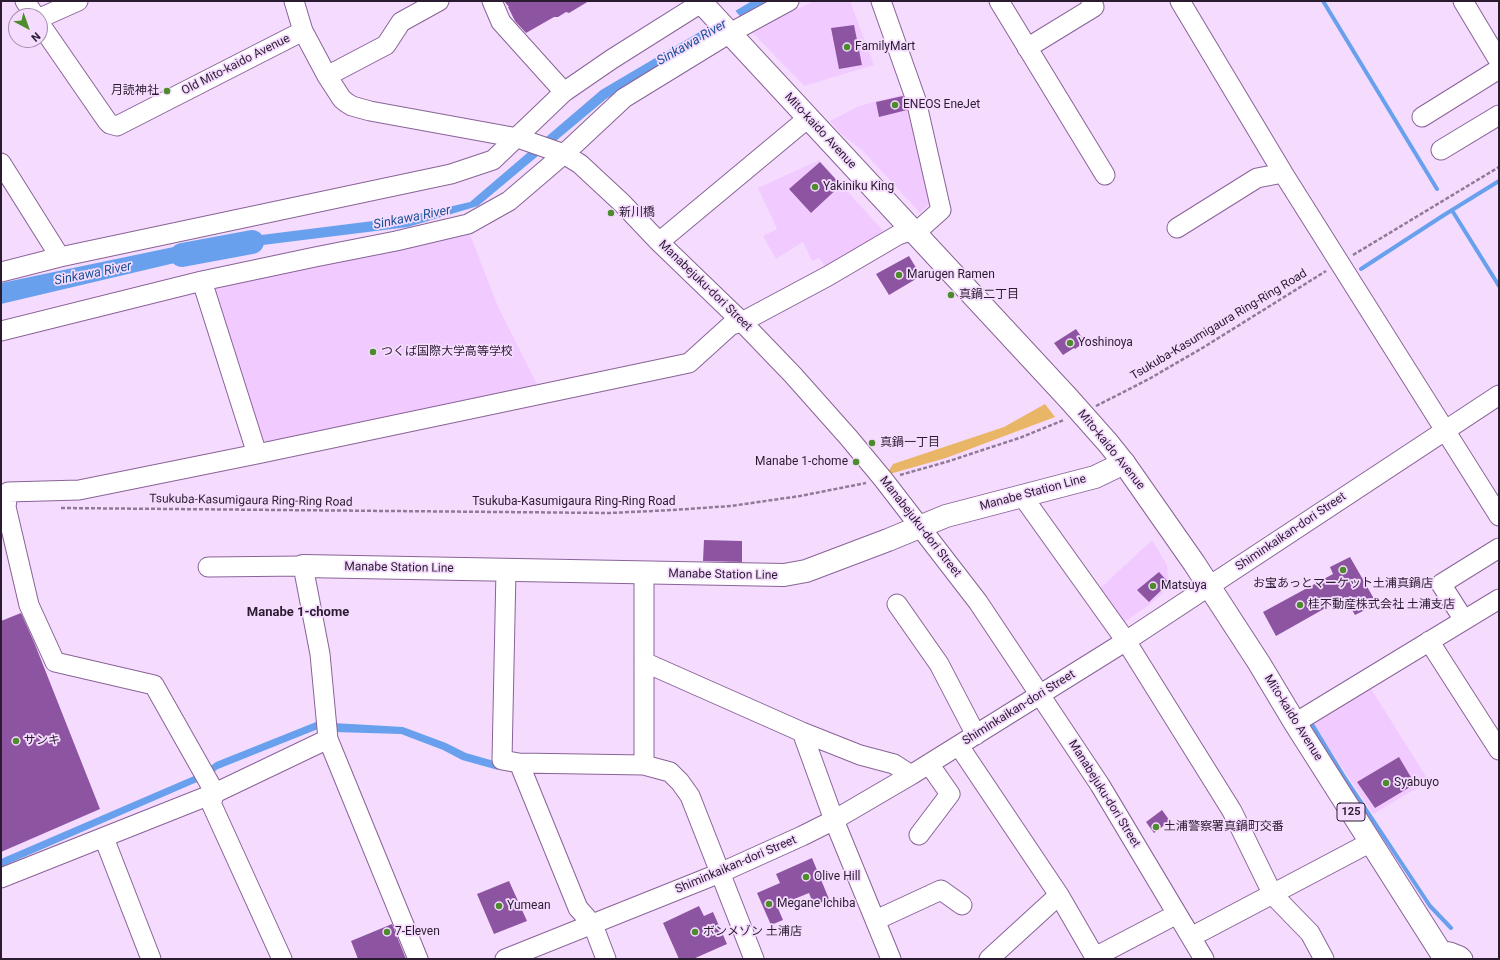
<!DOCTYPE html>
<meta charset="utf-8">
<style>
body{margin:0}
#map{position:relative;width:1500px;height:960px;overflow:hidden;background:#f5dcff;font-family:Roboto,sans-serif}
canvas{display:block}
.frame{position:absolute;inset:0;border:2px solid #2b1b31;pointer-events:none}
.north{position:absolute;left:8px;top:8px;width:40px;height:40px;box-sizing:border-box;background:#f5dcff;border:1px solid #a48fad;border-radius:50%;rotate:139deg;font-size:11px;font-weight:700;line-height:16px;text-align:center;color:#2b1b31}
.north::after{content:'';display:block;margin:auto;width:14px;height:18px;background:#4d8b2c;clip-path:polygon(50% 0,100% 100%,50% 72%,0 100%)}
</style>
<div id="map">
<canvas width="1500" height="960"></canvas>
<div class="frame"></div>
<div class="north">N</div>
</div>
<script>
const g = document.querySelector('canvas').getContext('2d');
g.lineJoin = 'round';
function fillPath(path, color) {
  g.fillStyle = color;
  g.fill(path, 'evenodd');
}
function shape(rows) {
  const path = new Path2D();
  for (const r of rows) {
    path.moveTo(r[0], r[1]);
    for (let i = 2; i < r.length; i += 2) path.lineTo(r[i], r[i + 1]);
  }
  return path;
}
function stroke(path, color, width, dash) {
  g.strokeStyle = color;
  g.lineWidth = width;
  g.lineCap = dash ? 'butt' : 'round';
  g.setLineDash(dash || []);
  g.stroke(path);
}
function label(font, color, halo, rows, align = 'center') {
  g.font = font + ' Roboto,"Noto Sans JP",sans-serif';
  g.lineWidth = 3.5;
  g.setLineDash([]);
  g.textBaseline = 'middle';
  g.strokeStyle = halo;
  g.fillStyle = color;
  for (const [text, x, y, turn = 0] of rows) {
    g.save();
    g.translate(x, y);
    g.rotate((+turn || 0) * Math.PI / 180);
    g.textAlign = isNaN(turn) ? turn : align;
    if (halo) g.strokeText(text, 0, 0);
    g.fillText(text, 0, 0);
    g.restore();
  }
}
fillPath(shape([
 [814,1,850,1,874,65,804,86,751,31],
 [908,93,934,200,920,213,863,151,840,133,830,121,859,106],
 [819,160,887,235,827,269,819,258,812,261,803,242,776,259,763,236,777,229,758,188],
 [469,232,499,309,542,394,257,454,203,285],
 [1152,540,1167,565,1168,579,1162,594,1149,605,1119,626,1096,592],
 [1368,684,1429,781,1373,814,1310,719]
]), '#f1cbff');
fillPath(shape([
 [1045,404,1055,417,946,458,886,475,893,464,1004,427]
]), '#e9b566');
fillPath(shape([
 [752,1,773,1,606,99,478,206,408,227,263,245,221,253,216,238,261,235,405,217,470,202,601,90],
 [212,239,217,253,1,304,1,283],
 [316,722,403,727,446,743,466,753,501,763,498,770,462,760,443,750,401,734,334,732,318,729,218,769,204,779,1,867,1,859,201,773,216,762]
]), '#68a0ed');
fillPath(shape([
 [734,9,743,20,711,40,702,29]
]), '#f5dcff');
stroke(shape([
 [1323,1,1437,189],
 [1453,212,1499,286],
 [1361,269,1444,215,1499,181],
 [1310,721,1343,775,1430,906,1451,928]
]), '#68a0ed', 4);
stroke(shape([
 [182,255,252,242]
]), '#68a0ed', 24);
fillPath(shape([
 [504,1,589,1,569,13,566,12,558,17,554,17,526,33,515,21,508,7,509,7],
 [854,25,862,65,839,69,831,28],
 [903,96,907,110,879,117,876,102],
 [820,162,841,185,811,213,789,189],
 [909,256,921,276,889,295,876,274],
 [1076,329,1085,342,1075,349,1074,348,1063,355,1054,343],
 [704,540,742,541,742,562,703,561],
 [1350,557,1377,604,1355,615,1345,597,1276,636,1263,612,1333,574,1330,567],
 [1159,572,1169,583,1149,602,1137,590],
 [21,613,34,642,100,809,1,852,1,621],
 [1399,757,1415,784,1375,808,1357,782],
 [1162,810,1170,821,1154,833,1146,822],
 [812,858,829,899,814,906,809,893,777,906,783,920,771,925,757,893,780,883,776,874],
 [509,881,527,921,494,934,477,894],
 [699,906,704,916,713,912,727,944,693,959,679,959,663,923],
 [392,924,406,959,358,959,351,941]
]), '#8d55a1');
const minor = shape([
 [25,1,35,16],
 [294,1,303,31,327,76,342,99,347,103,352,106,370,111,518,138,564,154,580,164,622,203,659,242,742,322,793,375,849,438,883,479,978,602,1100,785,1204,959],
 [492,1,501,22,564,92],
 [999,1,1105,175],
 [1180,1,1283,173,1499,516],
 [1463,1,1499,61],
 [40,18,78,1],
 [40,24,107,121,110,124,117,126,303,31],
 [1027,48,1094,7,1091,1],
 [327,76,386,45,401,22,439,1],
 [1422,117,1499,69],
 [1441,150,1499,115],
 [1,163,60,257],
 [1177,228,1257,178,1283,173],
 [659,242,808,118],
 [1,272,60,257,451,174,493,160,564,92,612,59,704,1],
 [202,281,257,454,79,490,8,492,6,507,29,605,55,662,154,685,215,793,211,803,282,959],
 [1,331,202,281,315,257,396,241,468,224,509,201,564,154,624,98,730,33,789,1],
 [257,454,689,363,731,325,742,322,828,276,898,235,922,227,941,210,916,100,881,1],
 [1023,497,1126,641,1232,811,1273,895,1310,933,1324,959],
 [208,567,303,566,320,654,328,739,418,959],
 [506,570,502,760,519,763],
 [644,574,644,765,670,772,680,782,690,796,754,959],
 [897,604,939,664,976,735],
 [1464,620,1441,584,1499,548],
 [1429,641,1499,750],
 [644,662,802,732,860,755,894,764,911,775],
 [1295,723,1499,599],
 [802,732,834,820,891,959],
 [959,746,1059,895,1096,959],
 [919,835,950,794,929,764],
 [104,838,151,959],
 [1,878,215,793,328,739],
 [876,920,941,890,962,905],
 [1191,937,1371,842],
 [1439,950,1450,952,1460,956,1463,959],
 [1095,957,1177,914],
 [505,959,720,873,802,836,834,820,911,775,1126,641,1499,395],
 [606,959,593,925,578,908,519,763,644,765],
 [989,959,1059,895]
]);
const major = shape([
 [303,566,784,575,806,571,888,540,946,516,1095,477,1124,463]
]);
const highway = shape([
 [700,1,1069,399,1108,443,1124,463,1194,563,1259,663,1295,723,1445,959]
]);
stroke(minor, '#896397', 21);
stroke(major, '#896397', 24);
stroke(highway, '#896397', 24);
stroke(shape([
 [1353,255,1499,167],
 [1096,406,1149,379,1204,347,1326,271],
 [900,475,946,462,1022,437,1064,420],
 [61,508,610,513,673,510,731,506,800,496,866,483]
]), '#8f7a97', 2.5, [4, 2]);
stroke(minor, '#fff', 19);
stroke(major, '#fff', 22);
stroke(highway, '#fff', 22);
for (const [x, y, r, color] of [
 [847,47,4,"#4d8b2c"],
 [167,91,4,"#4d8b2c"],
 [895,105,4,"#4d8b2c"],
 [815,187,4,"#4d8b2c"],
 [611,213,4,"#4d8b2c"],
 [899,275,4,"#4d8b2c"],
 [951,295,4,"#4d8b2c"],
 [1070,343,4,"#4d8b2c"],
 [373,352,4,"#4d8b2c"],
 [872,443,4,"#4d8b2c"],
 [856,462,4,"#4d8b2c"],
 [1343,570,4,"#4d8b2c"],
 [1153,586,4,"#4d8b2c"],
 [1300,605,4,"#4d8b2c"],
 [16,741,4,"#4d8b2c"],
 [1386,783,4,"#4d8b2c"],
 [1156,827,4,"#4d8b2c"],
 [806,877,4,"#4d8b2c"],
 [769,904,4,"#4d8b2c"],
 [499,906,4,"#4d8b2c"],
 [387,932,4,"#4d8b2c"],
 [695,932,4,"#4d8b2c"]
]) {
  const dot = new Path2D();
  dot.arc(x, y, r, 0, 2 * Math.PI);
  g.fillStyle = color;
  g.fill(dot);
  stroke(dot, '#f5dcff', 1.5);
}
for (const [x, y, w] of [
 [1351,812,28]
]) {
  const box = new Path2D();
  box.roundRect(x - w / 2, y - 9, w, 18, 3);
  g.fillStyle = '#f5dcff';
  g.fill(box);
  stroke(box, '#2b1b31', 1);
}
label('bold 11px', '#2b1b31', null, [
 ["125",1351,812]
]);
label('12px', '#2b1b31', '#f5dcff', [
 ["FamilyMart",855,47],
 ["月読神社",159,91,"right"],
 ["ENEOS EneJet",903,105],
 ["Yakiniku King",823,187],
 ["新川橋",619,213],
 ["Marugen Ramen",907,275],
 ["真鍋二丁目",959,295],
 ["Yoshinoya",1078,343],
 ["つくば国際大学高等学校",381,352],
 ["真鍋一丁目",880,443],
 ["Manabe 1-chome",848,462,"right"],
 ["お宝あっとマーケット土浦真鍋店",1343,584,"center"],
 ["Matsuya",1161,586],
 ["桂不動産株式会社 土浦支店",1308,605],
 ["サンキ",24,741],
 ["Syabuyo",1394,783],
 ["土浦警察署真鍋町交番",1164,827],
 ["Olive Hill",814,877],
 ["Megane Ichiba",777,904],
 ["Yumean",507,906],
 ["7-Eleven",395,932],
 ["ボンメゾン 土浦店",703,932]
], 'left');
label('12px', '#2b1b31', '#f5dcff', [
 ["Old Mito-kaido Avenue",236,65,-27],
 ["Mito-kaido Avenue",820,131,47],
 ["Manabejuku-dori Street",705,286,44],
 ["Tsukuba-Kasumigaura Ring-Ring Road",1219,325,-31],
 ["Mito-kaido Avenue",1111,450,51],
 ["Manabe Station Line",1033,493,-15],
 ["Tsukuba-Kasumigaura Ring-Ring Road",251,501,1],
 ["Tsukuba-Kasumigaura Ring-Ring Road",574,502],
 ["Manabejuku-dori Street",920,527,52],
 ["Shiminkaikan-dori Street",1291,532,-34],
 ["Manabe Station Line",399,568,1],
 ["Manabe Station Line",723,575,1],
 ["Shiminkaikan-dori Street",1019,708,-32],
 ["Mito-kaido Avenue",1293,718,58],
 ["Manabejuku-dori Street",1104,794,58],
 ["Shiminkaikan-dori Street",736,865,-23]
]);
label('italic 13px', '#1b5096', '#f5dcff', [
 ["Sinkawa River",692,43,-30],
 ["Sinkawa River",412,218,-11],
 ["Sinkawa River",93,274,-11]
]);
label('bold 13px', '#2b1b31', '#f5dcff', [
 ["Manabe 1-chome",298,613]
]);
</script>
